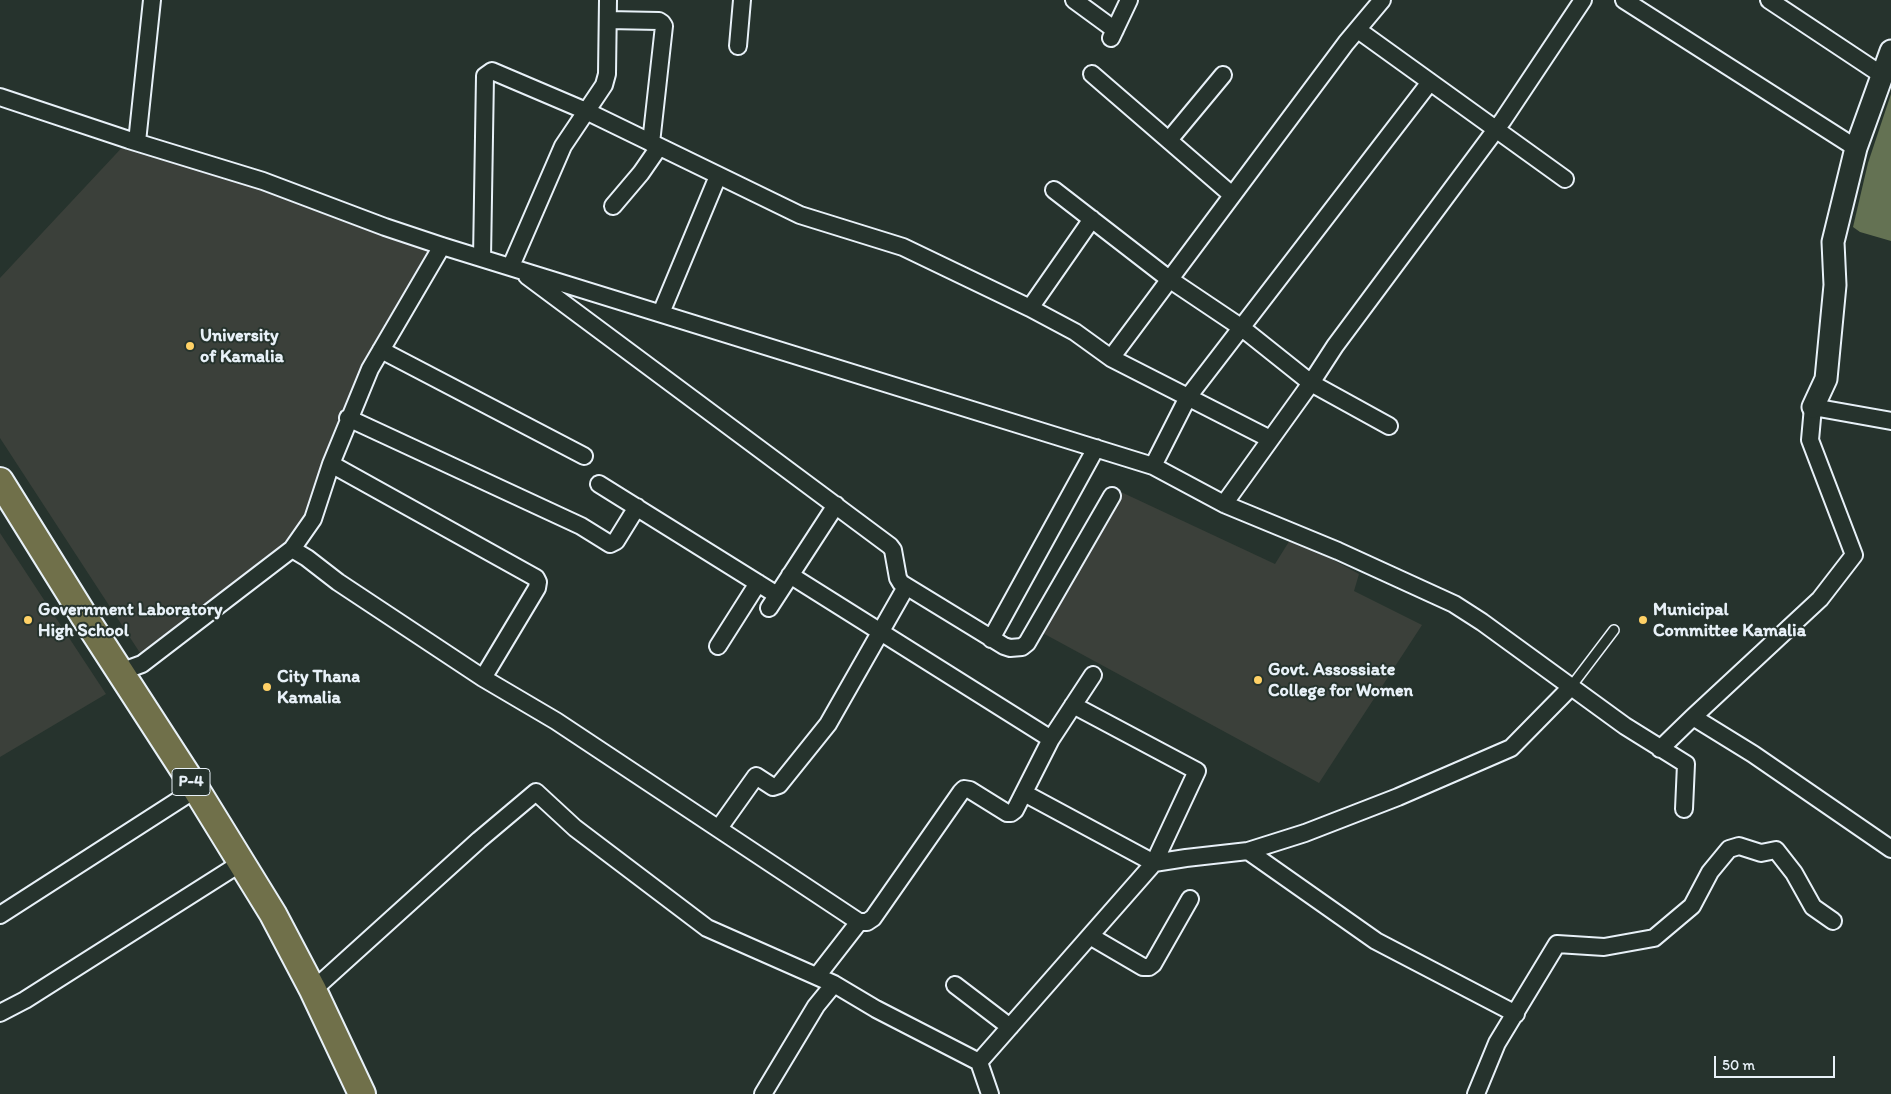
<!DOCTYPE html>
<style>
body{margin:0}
#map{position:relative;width:1891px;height:1094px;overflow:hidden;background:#26332d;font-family:Itim,sans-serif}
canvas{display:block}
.scale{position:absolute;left:1714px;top:1056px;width:121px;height:22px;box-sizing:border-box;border:2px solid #e8f1f8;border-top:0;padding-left:6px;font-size:15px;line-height:18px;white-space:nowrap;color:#e8f1f8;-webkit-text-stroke:4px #26332d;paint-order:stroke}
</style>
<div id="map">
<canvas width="1891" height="1094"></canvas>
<div class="scale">50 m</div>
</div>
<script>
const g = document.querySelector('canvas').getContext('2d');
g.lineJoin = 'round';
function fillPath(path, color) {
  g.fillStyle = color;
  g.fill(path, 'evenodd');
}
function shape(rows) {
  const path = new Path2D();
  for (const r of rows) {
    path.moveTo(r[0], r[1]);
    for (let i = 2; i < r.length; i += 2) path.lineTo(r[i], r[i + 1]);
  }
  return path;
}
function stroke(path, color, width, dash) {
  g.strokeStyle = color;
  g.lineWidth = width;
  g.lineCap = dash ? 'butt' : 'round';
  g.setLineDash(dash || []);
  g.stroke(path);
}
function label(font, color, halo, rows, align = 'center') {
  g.font = font + ' Itim,sans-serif';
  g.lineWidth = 4;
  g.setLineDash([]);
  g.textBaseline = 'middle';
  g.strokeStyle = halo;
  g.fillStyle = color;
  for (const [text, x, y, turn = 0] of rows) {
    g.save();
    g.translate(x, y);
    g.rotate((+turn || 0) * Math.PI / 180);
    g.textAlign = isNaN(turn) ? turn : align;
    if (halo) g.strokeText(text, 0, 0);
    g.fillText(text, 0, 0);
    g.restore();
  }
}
fillPath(shape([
 [129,140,434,250,340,415,322,463,307,514,285,545,142,656,0,438,0,278],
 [1121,492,1275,564,1290,540,1309,547,1359,574,1354,591,1422,625,1319,783,1039,631],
 [0,533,106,694,0,757]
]), '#3b403a');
fillPath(shape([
 [1891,94,1891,241,1860,232,1853,227,1868,163]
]), '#647253');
const service = shape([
 [1570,688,1614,630]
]);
const minor = shape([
 [1074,0,1115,30],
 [1624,0,1856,148],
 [1769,0,1882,75],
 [608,20,659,21,662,23,664,26,651,143],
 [1358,30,1565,179],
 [1111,38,1129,0],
 [738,46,742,0],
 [1092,74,1232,195],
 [0,97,129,140,263,181,385,227,442,246,1153,466,1224,504,1338,551,1454,604,1482,622,1625,726,1686,764,1684,809],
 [1169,140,1223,75],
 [137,142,152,0],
 [1054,190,1169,279,1242,328,1311,383,1389,426],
 [613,206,641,173,659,147],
 [482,258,485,76,492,71,586,111,800,215,903,247,1030,308,1075,332,1111,358,1270,439],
 [511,266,563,146,604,85,607,74,608,0],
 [527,276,890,546,893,550,898,578,901,583,1004,646,1010,648,1022,647,1027,643,1112,496],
 [1030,308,1092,219],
 [661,313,718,176],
 [381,350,584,456],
 [1111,358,1346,43,1382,0],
 [348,418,581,526,610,544,616,541,637,507],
 [331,464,536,578,538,582,537,588,483,678],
 [1153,466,1188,397,1430,82],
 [599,484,777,595],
 [1224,504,1311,383,1335,346,1503,120,1583,0],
 [292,549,307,558,338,582,483,678,556,721,859,922,867,922,873,918,961,792,964,789,970,790,1007,813,1011,813,1015,810,1051,739,1093,675],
 [790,575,1051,739],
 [769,608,836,505],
 [991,639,1096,448],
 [718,646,758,583],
 [120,672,142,664,292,549,313,519,331,464,370,369,442,246],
 [1693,717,1753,754,1891,849],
 [1660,749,1693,717,1820,599,1854,555,1810,440,1813,407,1891,421],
 [1024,793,1154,863,1197,771,1073,705],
 [719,828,756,776,773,787,779,785,828,724,906,587],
 [1248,851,1376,941,1516,1014],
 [0,915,196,789],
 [1090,936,1143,967,1149,967,1153,964,1190,899],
 [817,976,859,922],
 [955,985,1010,1027],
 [313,990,479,840,536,792,575,828,707,928,834,984,876,1009,979,1062,990,1094],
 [0,1013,25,1000,241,863],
 [979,1062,1154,863,1186,858,1248,851,1305,833,1398,797,1511,748,1570,688],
 [763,1094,816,1006,834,984],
 [1476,1094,1497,1043,1557,944,1604,947,1654,938,1692,906,1710,872,1729,849,1739,846,1761,853,1776,850,1794,873,1813,907,1833,921]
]);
const tertiary = shape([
 [1813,407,1826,379,1835,285,1833,242,1856,148,1891,51]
]);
const primary = shape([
 [0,481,84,616,196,789,273,914,313,990,362,1094]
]);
stroke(service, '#e8f1f8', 12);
stroke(minor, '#e8f1f8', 20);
stroke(tertiary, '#e8f1f8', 25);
stroke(primary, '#e8f1f8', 30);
stroke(service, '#26332d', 9);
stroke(minor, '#26332d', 16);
stroke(tertiary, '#26332d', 21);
stroke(primary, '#70704a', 26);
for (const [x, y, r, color] of [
 [190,346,5,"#ffd166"],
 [28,620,5,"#ffd166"],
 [1643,620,5,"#ffd166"],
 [1258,680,5,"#ffd166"],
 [267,687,5,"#ffd166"]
]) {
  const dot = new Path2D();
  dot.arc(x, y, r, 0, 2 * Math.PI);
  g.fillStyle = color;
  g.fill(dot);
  stroke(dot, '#26332d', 2);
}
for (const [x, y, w] of [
 [191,782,38]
]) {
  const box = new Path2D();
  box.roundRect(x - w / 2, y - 13.5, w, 27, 4);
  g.fillStyle = '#26332d';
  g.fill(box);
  stroke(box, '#e8f1f8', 1);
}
label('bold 16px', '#e8f1f8', null, [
 ["P-4",191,782]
]);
label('bold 18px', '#e8f1f8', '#26332d', [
 ["University",200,336],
 ["of Kamalia",200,357],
 ["Government Laboratory",38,610],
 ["High School",38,631],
 ["Municipal",1653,610],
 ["Committee Kamalia",1653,631],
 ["Govt. Assossiate",1268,670],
 ["College for Women",1268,691],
 ["City Thana",277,677],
 ["Kamalia",277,698]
], 'left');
</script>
